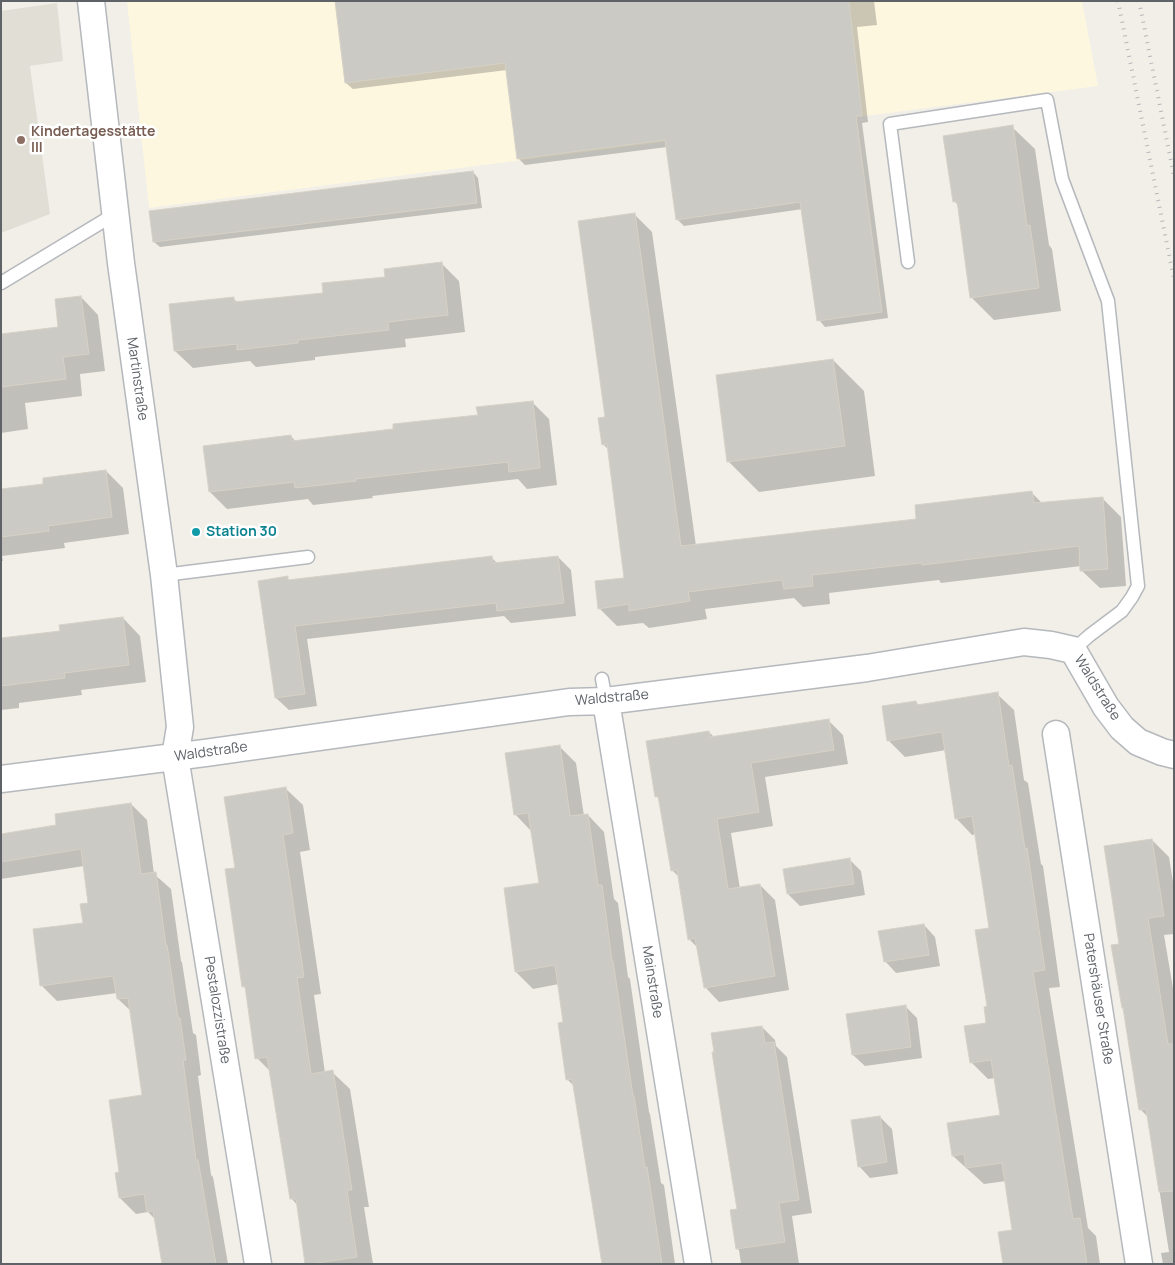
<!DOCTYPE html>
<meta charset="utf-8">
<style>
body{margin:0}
#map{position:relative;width:1175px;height:1265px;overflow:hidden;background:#f1efe8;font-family:Manrope,sans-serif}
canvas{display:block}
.frame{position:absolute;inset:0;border:2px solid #5f6368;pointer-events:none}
</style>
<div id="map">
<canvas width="1175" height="1265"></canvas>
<div class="frame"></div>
</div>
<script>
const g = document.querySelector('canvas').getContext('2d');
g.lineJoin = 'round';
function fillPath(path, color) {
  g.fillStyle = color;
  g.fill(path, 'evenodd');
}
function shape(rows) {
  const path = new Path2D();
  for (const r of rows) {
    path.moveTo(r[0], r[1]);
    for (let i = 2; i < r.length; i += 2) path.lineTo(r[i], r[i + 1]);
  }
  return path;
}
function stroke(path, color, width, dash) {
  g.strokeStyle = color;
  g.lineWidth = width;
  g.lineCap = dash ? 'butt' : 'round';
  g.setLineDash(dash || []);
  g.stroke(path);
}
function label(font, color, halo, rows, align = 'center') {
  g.font = font + ' Manrope,sans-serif';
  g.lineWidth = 5;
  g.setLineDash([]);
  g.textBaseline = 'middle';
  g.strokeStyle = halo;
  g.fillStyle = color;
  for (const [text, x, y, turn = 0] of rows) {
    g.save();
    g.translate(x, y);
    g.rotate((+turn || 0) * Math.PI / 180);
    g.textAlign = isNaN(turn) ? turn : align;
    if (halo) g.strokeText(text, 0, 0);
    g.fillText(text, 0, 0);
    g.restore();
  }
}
fillPath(shape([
 [127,1,1082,1,1098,86,149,208]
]), '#fef7e0');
fillPath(shape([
 [57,3,63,61,30,66,50,214,1,233,1,11]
]), '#e1ded6');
fillPath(shape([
 [336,1,874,1,877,25,857,27,868,122,862,123,888,318,825,327,819,320,803,209,684,226,677,219,667,147,525,165,518,158,507,70,353,89,346,83],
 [1012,127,1035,149,1049,245,1052,249,1061,311,994,320,971,297,959,206,954,201],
 [473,172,478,178,482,208,160,247,154,242],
 [634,214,652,232,696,546,918,520,1032,493,1043,504,1103,499,1121,517,1126,586,1100,588,1081,570,1081,566,941,583,939,580,829,593,830,604,803,607,794,598,705,609,707,619,649,628,643,623,617,626,599,608,626,579,609,450,603,444],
 [442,264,459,281,465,332,405,339,406,347,315,357,315,360,256,367,250,361,193,368,175,351,233,298,238,303,324,294],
 [81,297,98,315,105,371,80,374,82,396,25,403,28,429,1,433,1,358,60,328],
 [833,360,864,391,875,476,759,492,728,461],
 [532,402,549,419,557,485,527,489,518,479,372,496,373,498,313,505,308,499,227,509,210,492,291,436,296,442,395,430,479,416],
 [106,471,123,488,129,534,64,543,65,548,2,556,3,561,1,561,1,490,45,485],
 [491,557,498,564,558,557,571,570,576,616,511,623,504,616,307,639,317,706,289,710,276,698,259,582,287,578,290,581],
 [123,618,140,636,146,682,81,690,82,695,19,703,19,708,1,710,1,640,61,632],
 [997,694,1014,710,1024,780,1028,783,1041,864,1043,866,1060,987,1049,988,1088,1228,1096,1236,1100,1264,1004,1264,1013,1231,1006,1181,984,1184,953,1156,1001,1116,995,1078,988,1079,971,1062,987,1024,990,929,976,834,972,835,956,818,946,750,905,757,888,740,916,702,920,706],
 [828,720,843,735,848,764,765,777,773,826,731,833,740,889,760,885,775,900,789,990,719,1002,705,987,698,948,689,939,679,877,672,870,660,800,656,796,709,732,715,738],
 [559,746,576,763,584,816,588,815,604,832,614,899,618,903,628,977,630,979,649,1112,650,1114,661,1183,664,1185,675,1264,603,1264,574,1086,567,1079,564,1023,559,984,533,989,516,972,505,889,540,884,532,832,515,814],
 [285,788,303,805,310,850,300,852,321,994,314,995,325,1073,332,1072,350,1089,369,1207,364,1207,373,1264,308,1264,298,1206,292,1199,271,1072,257,1058,247,990,243,986,236,869],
 [131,804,147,820,154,874,171,889,181,961,182,962,193,1033,196,1035,201,1075,198,1076,211,1175,213,1177,228,1264,163,1264,156,1220,148,1212,136,1214,120,1198,116,1174,121,1174,144,1096,132,1012,118,999,117,993,57,1001,41,985,84,924,89,904,84,866,1,879,1,835,58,826],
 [1152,840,1169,857,1174,888,1174,934,1164,935,1174,994,1174,1264,1163,1264,1161,1253,1169,1252,1148,1117,1140,1109,1121,945],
 [849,859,861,871,865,895,800,906,788,894],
 [924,925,935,937,940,966,896,973,885,961],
 [905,1006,917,1018,922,1058,865,1066,853,1055],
 [762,1027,775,1040,776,1046,787,1057,812,1213,792,1216,799,1264,741,1264,739,1250,737,1249,739,1210],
 [880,1117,892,1129,898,1174,870,1178,859,1166]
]), '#0003');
const building = shape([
 [335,1,849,1,862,116,856,116,882,312,817,321,800,202,676,220,665,140,517,159,505,63,345,83,335,1],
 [1013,125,1027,226,1030,225,1039,288,970,298,957,201,953,202,943,136,1013,125],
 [473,171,477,203,153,242,149,211,473,171],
 [635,213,681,546,916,519,915,505,1032,491,1034,503,1103,497,1108,569,1080,571,1079,546,922,565,921,563,812,575,813,586,784,589,782,580,688,592,690,601,629,611,629,604,598,609,595,581,624,578,607,444,602,445,598,418,605,417,578,221,635,213],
 [442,262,448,315,388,322,389,330,298,340,298,343,237,350,237,344,174,351,169,304,234,297,234,302,323,293,322,283,385,277,384,269,442,262],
 [81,296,89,354,63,357,66,379,1,387,1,334,58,327,55,299,81,296],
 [833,359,845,446,727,462,716,375,833,359],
 [533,401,540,468,509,472,508,462,356,479,356,481,295,488,294,482,209,492,203,446,291,435,292,441,393,429,393,424,478,415,476,407,533,401],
 [106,470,112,517,48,526,49,531,1,537,1,489,43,484,43,478,106,470],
 [492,556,493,563,558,556,564,603,497,611,496,603,295,626,305,694,275,698,258,581,288,576,288,580,492,556],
 [123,617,129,665,64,673,65,678,1,686,1,638,60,631,59,625,123,617],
 [998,692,1009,766,1012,765,1025,849,1027,848,1045,970,1033,972,1073,1219,1080,1218,1087,1264,1003,1264,998,1232,1012,1230,1002,1163,966,1168,964,1154,952,1156,947,1123,1000,1115,991,1060,970,1063,964,1026,986,1023,984,1007,987,1006,975,930,989,928,972,816,955,819,942,732,887,741,882,706,916,701,917,705,998,692],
 [829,719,834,750,751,763,759,812,717,819,728,889,760,884,775,976,704,988,695,938,688,940,677,870,671,871,658,796,655,797,646,741,709,731,710,737,829,719],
 [560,745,570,816,588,814,598,885,602,885,612,961,613,961,633,1096,634,1096,645,1168,647,1167,662,1264,602,1264,572,1079,566,1080,558,1023,563,1022,555,965,515,972,504,888,539,883,528,813,514,815,505,753,560,745],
 [286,787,293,833,283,835,304,977,297,978,311,1074,333,1070,352,1190,347,1190,357,1257,310,1264,305,1264,296,1199,290,1199,267,1057,255,1059,245,986,242,987,225,869,235,868,224,797,286,787],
 [131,803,141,874,156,872,166,946,167,945,178,1018,180,1018,186,1060,183,1060,196,1160,198,1160,216,1264,162,1264,153,1211,147,1212,144,1194,119,1198,115,1173,119,1172,109,1100,142,1095,128,998,117,999,113,976,40,986,33,929,83,923,80,904,88,903,81,849,1,862,1,834,56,825,55,814,131,803],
 [1152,839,1164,916,1148,918,1168,1044,1174,1044,1174,1191,1159,1192,1146,1109,1139,1110,1123,1008,1122,1008,1111,945,1119,944,1104,846,1152,839],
 [850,858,854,884,787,894,783,869,850,858],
 [924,924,929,955,884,962,878,931,924,924],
 [906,1005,911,1047,852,1055,846,1014,906,1005],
 [762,1026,765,1043,774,1042,799,1200,779,1203,785,1242,736,1249,730,1210,737,1209,723,1124,712,1052,714,1052,711,1033,762,1026],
 [880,1116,887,1162,858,1167,851,1120,880,1116]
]);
fillPath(building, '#cccac5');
stroke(building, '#d6d1c6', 1);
const service = shape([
 [908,262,890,124,1047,100,1062,179,1108,301,1138,586,1132,597,1122,611,1090,635,1073,650],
 [1,283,115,214],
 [164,575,308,557],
 [602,679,606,701]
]);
const minor = shape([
 [91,1,121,263,164,575,180,727,175,757,258,1264],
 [606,701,698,1264],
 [1056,734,1139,1264],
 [1,779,205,753,569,702,606,701,867,668,1024,642,1051,645,1073,650,1106,707,1122,728,1138,742,1162,752,1174,755]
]);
stroke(service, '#b5b8bc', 15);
stroke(minor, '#b5b8bc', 29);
stroke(service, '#fff', 12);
stroke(minor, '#fff', 26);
stroke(shape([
 [1118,1,1174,279],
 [1139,1,1174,176]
]), '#b6b7b8', 4, [1, 6]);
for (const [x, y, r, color] of [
 [21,140,5,"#8d6e63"],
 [196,532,5,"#0f9aa8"]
]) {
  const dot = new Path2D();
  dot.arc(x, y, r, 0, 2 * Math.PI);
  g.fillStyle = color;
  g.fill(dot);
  stroke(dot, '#fff', 2);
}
label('bold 14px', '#785e54', '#fff', [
 ["Kindertagesstätte",31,132],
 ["III",31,148]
], 'left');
label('14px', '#5f6368', '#fff', [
 ["Martinstraße",137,379,82],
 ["Waldstraße",1097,688,58],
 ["Waldstraße",612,698,-5],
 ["Waldstraße",211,752,-8],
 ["Mainstraße",652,982,81],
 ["Patershäuser Straße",1098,999,81],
 ["Pestalozzistraße",217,1010,81]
]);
label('bold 14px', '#0d838f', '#fff', [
 ["Station 30",206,532]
], 'left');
</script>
